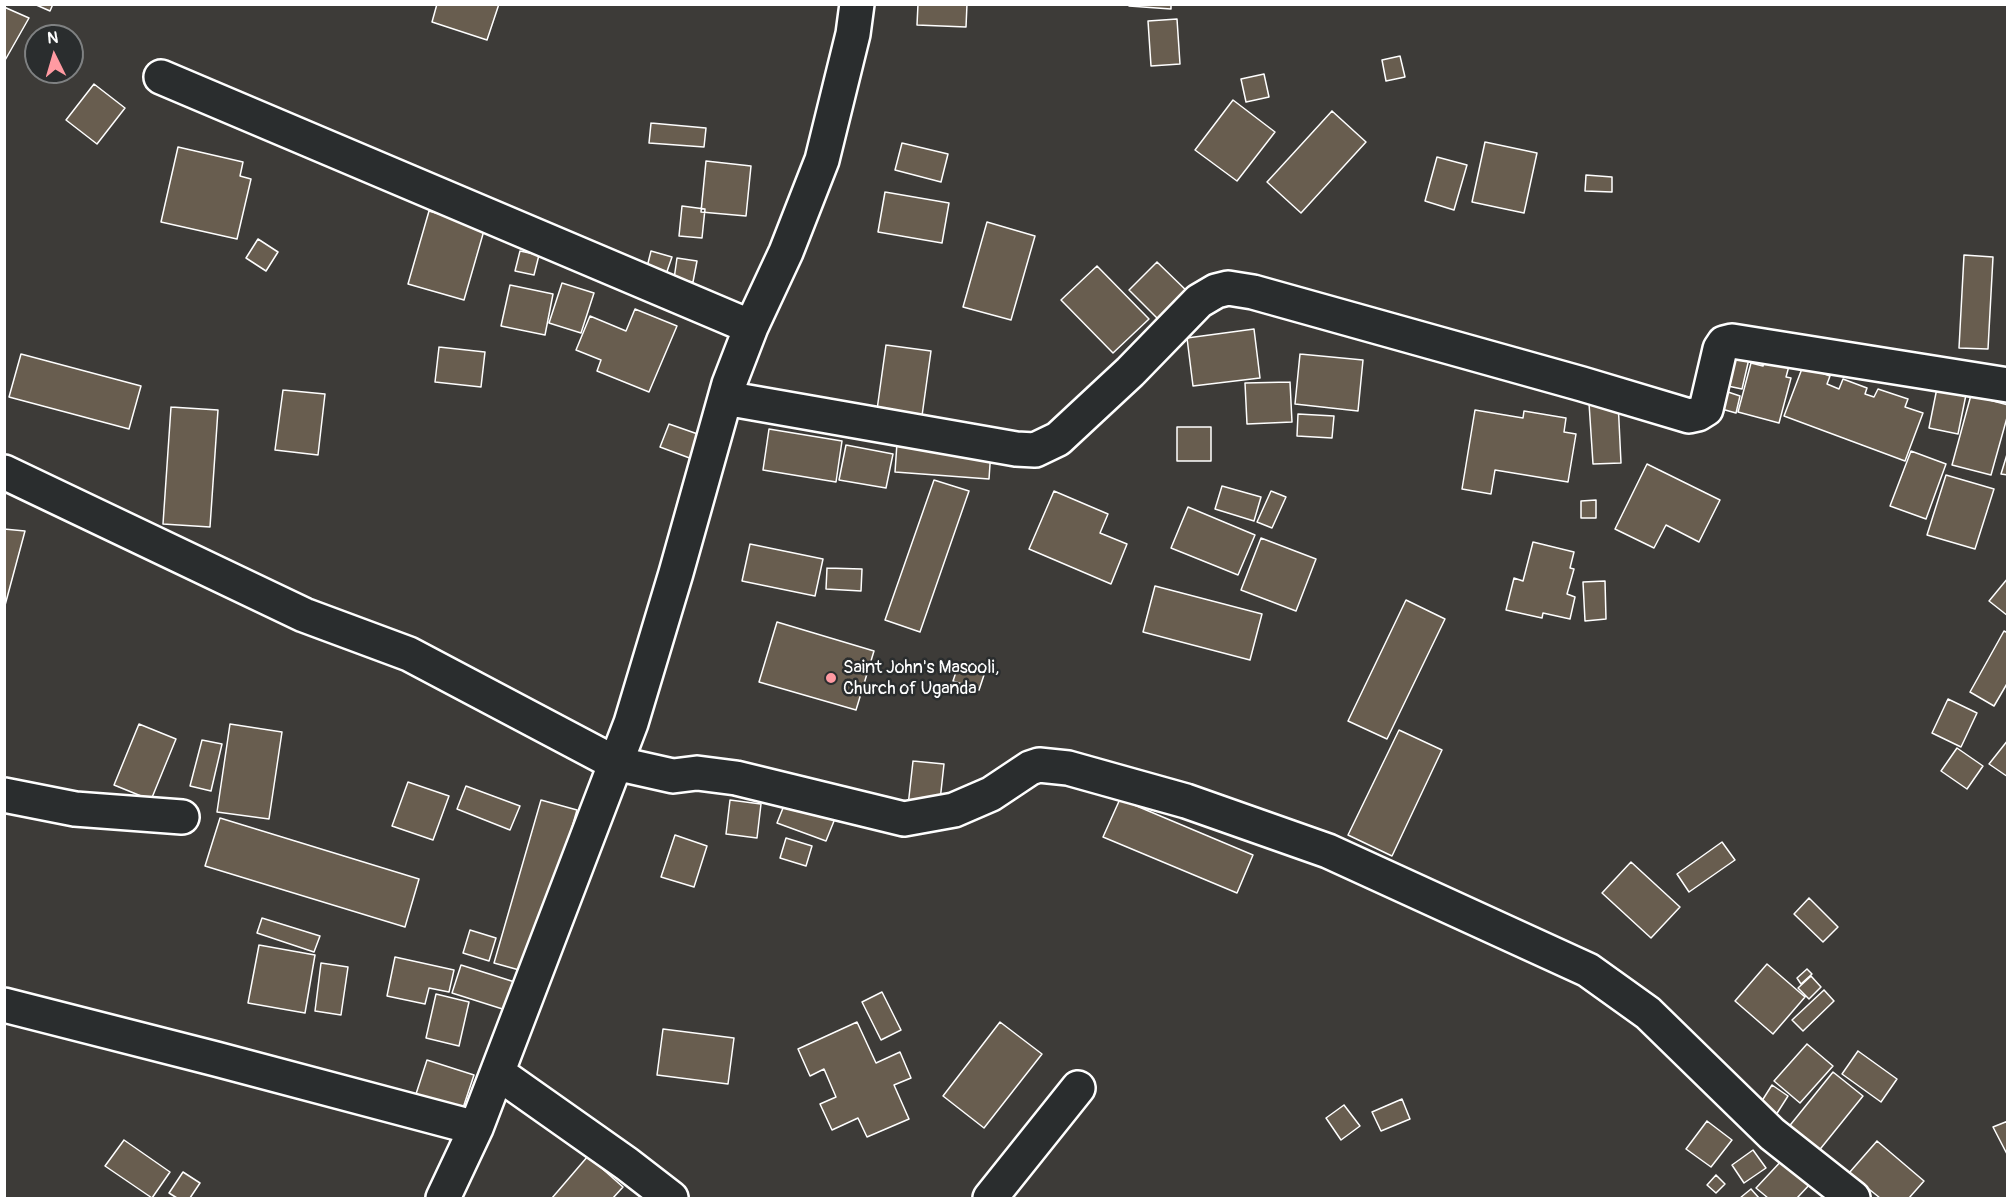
<!DOCTYPE html>
<style>
body{margin:0}
#map{position:relative;width:2012px;height:1203px;overflow:hidden;background:#3d3b38;font-family:Pangolin,sans-serif}
canvas{display:block}
.frame{position:absolute;inset:0;border:6px solid #fff;pointer-events:none}
.north{position:absolute;left:24px;top:24px;width:60px;height:60px;box-sizing:border-box;background:#2a2d2e;border:2px solid #7f8182;border-radius:50%;rotate:355deg;font-size:16px;font-weight:700;line-height:24px;text-align:center;color:#fff}
.north::after{content:'';display:block;margin:auto;width:21px;height:27px;background:#ff9aa2;clip-path:polygon(50% 0,100% 100%,50% 72%,0 100%)}
</style>
<div id="map">
<canvas width="2012" height="1203"></canvas>
<div class="frame"></div>
<div class="north">N</div>
</div>
<script>
const g = document.querySelector('canvas').getContext('2d');
g.lineJoin = 'round';
function fillPath(path, color) {
  g.fillStyle = color;
  g.fill(path, 'evenodd');
}
function shape(rows) {
  const path = new Path2D();
  for (const r of rows) {
    path.moveTo(r[0], r[1]);
    for (let i = 2; i < r.length; i += 2) path.lineTo(r[i], r[i + 1]);
  }
  return path;
}
function stroke(path, color, width, dash) {
  g.strokeStyle = color;
  g.lineWidth = width;
  g.lineCap = dash ? 'butt' : 'round';
  g.setLineDash(dash || []);
  g.stroke(path);
}
function label(font, color, halo, rows, align = 'center') {
  g.font = font + ' Pangolin,sans-serif';
  g.lineWidth = 5;
  g.setLineDash([]);
  g.textBaseline = 'middle';
  g.strokeStyle = halo;
  g.fillStyle = color;
  for (const [text, x, y, turn = 0] of rows) {
    g.save();
    g.translate(x, y);
    g.rotate((+turn || 0) * Math.PI / 180);
    g.textAlign = isNaN(turn) ? turn : align;
    if (halo) g.strokeText(text, 0, 0);
    g.fillText(text, 0, 0);
    g.restore();
  }
}
const building = shape([
 [34,4,53,4,50,11,34,4],
 [437,4,499,4,487,40,432,22,437,4],
 [918,4,967,4,966,27,917,25,918,4],
 [1129,4,1171,4,1171,9,1129,6,1129,4],
 [4,7,29,18,4,62,4,7],
 [1177,19,1180,64,1151,66,1148,21,1177,19],
 [1400,56,1405,77,1386,81,1382,60,1400,56],
 [1264,74,1269,97,1246,102,1241,79,1264,74],
 [94,84,125,108,97,144,66,120,94,84],
 [1233,100,1275,132,1237,181,1195,150,1233,100],
 [1332,111,1366,142,1301,213,1267,182,1332,111],
 [651,123,706,128,704,147,649,143,651,123],
 [1485,142,1537,153,1524,213,1472,202,1485,142],
 [902,143,948,154,941,182,895,170,902,143],
 [178,147,243,162,240,176,251,179,237,239,161,222,178,147],
 [1437,157,1467,165,1454,210,1425,201,1437,157],
 [706,161,751,166,746,216,701,212,706,161],
 [1586,175,1612,177,1612,192,1585,191,1586,175],
 [885,192,949,203,942,243,878,232,885,192],
 [682,206,705,209,702,238,679,236,682,206],
 [429,211,485,227,464,300,408,284,429,211],
 [987,222,1035,236,1011,320,963,307,987,222],
 [258,239,278,252,266,271,246,258,258,239],
 [520,251,539,255,534,275,515,271,520,251],
 [651,251,672,257,664,280,645,275,651,251],
 [1964,255,1993,257,1988,349,1959,348,1964,255],
 [677,258,697,261,693,282,674,279,677,258],
 [1157,262,1191,295,1162,323,1129,290,1157,262],
 [1097,266,1149,319,1113,353,1061,300,1097,266],
 [562,283,594,293,581,333,549,323,562,283],
 [510,285,553,294,545,335,501,326,510,285],
 [635,309,677,326,649,392,597,371,601,360,576,350,590,316,626,331,635,309],
 [1254,329,1260,378,1193,386,1187,338,1254,329],
 [886,345,931,351,921,423,876,417,886,345],
 [1732,346,1751,350,1742,389,1723,385,1732,346],
 [439,347,485,352,481,387,435,382,439,347],
 [21,354,141,386,129,429,9,397,21,354],
 [1300,354,1363,360,1358,411,1295,404,1300,354],
 [1765,360,1789,366,1786,377,1791,378,1779,423,1738,412,1751,363,1763,366,1765,360],
 [1803,366,1830,376,1827,384,1839,389,1843,379,1867,388,1865,394,1874,397,1878,389,1908,399,1905,407,1923,413,1905,461,1784,416,1803,366],
 [1939,378,1968,385,1958,434,1929,428,1939,378],
 [1290,382,1292,422,1247,424,1245,383,1290,382],
 [283,390,325,394,318,455,275,450,283,390],
 [1722,390,1740,396,1736,413,1718,408,1722,390],
 [1971,395,2008,405,2008,414,1991,475,1952,465,1971,395],
 [1618,401,1621,463,1593,464,1589,403,1618,401],
 [171,407,218,410,210,527,163,524,171,407],
 [1475,410,1523,418,1524,411,1566,418,1564,432,1576,434,1568,482,1495,470,1491,494,1462,489,1475,410],
 [1298,414,1334,416,1332,438,1297,436,1298,414],
 [669,424,712,439,703,463,660,447,669,424],
 [1177,427,1211,427,1211,461,1177,461,1177,427],
 [769,429,842,441,836,482,763,470,769,429],
 [897,443,991,450,989,479,895,472,897,443],
 [846,445,893,454,886,488,839,480,846,445],
 [1911,451,1946,464,1926,519,1890,506,1911,451],
 [2008,451,2008,475,2001,474,2008,451],
 [1647,464,1720,500,1699,542,1666,525,1654,548,1615,529,1647,464],
 [1946,475,1994,489,1975,549,1927,535,1946,475],
 [934,480,969,491,920,632,885,620,934,480],
 [1222,486,1261,497,1254,521,1215,509,1222,486],
 [1054,491,1108,514,1100,533,1127,544,1111,584,1029,549,1054,491],
 [1271,491,1286,497,1272,528,1257,522,1271,491],
 [1596,500,1596,518,1581,518,1581,501,1596,500],
 [1188,507,1255,535,1238,575,1171,548,1188,507],
 [4,529,25,531,4,609,4,529],
 [1261,538,1316,559,1296,611,1241,590,1261,538],
 [1533,542,1574,552,1570,568,1574,569,1567,594,1575,597,1570,619,1543,613,1542,618,1506,610,1514,578,1523,581,1533,542],
 [750,544,823,559,815,596,742,581,750,544],
 [827,568,862,569,861,591,826,589,827,568],
 [2008,578,2008,616,1989,601,2008,578],
 [1605,581,1606,619,1585,621,1583,582,1605,581],
 [1155,586,1262,614,1250,660,1143,632,1155,586],
 [1406,600,1445,619,1387,739,1348,721,1406,600],
 [777,622,874,651,856,710,759,682,777,622],
 [2004,631,2008,633,2008,682,1994,706,1970,692,2004,631],
 [959,663,985,672,979,690,953,681,959,663],
 [1948,699,1977,713,1961,747,1932,733,1948,699],
 [139,724,176,739,151,800,114,785,139,724],
 [230,724,282,732,269,819,217,812,230,724],
 [1399,730,1442,750,1392,856,1348,835,1399,730],
 [202,740,222,744,211,791,190,786,202,740],
 [2008,740,2008,777,1989,764,2008,740],
 [1957,748,1983,766,1967,789,1941,771,1957,748],
 [913,761,944,764,939,810,908,806,913,761],
 [408,782,449,796,433,840,392,826,408,782],
 [466,786,520,806,510,830,457,809,466,786],
 [789,793,838,811,826,841,777,823,789,793],
 [1120,799,1253,855,1237,893,1103,837,1120,799],
 [541,800,577,810,530,973,494,963,541,800],
 [730,800,761,804,757,838,726,834,730,800],
 [220,818,419,879,405,927,205,866,220,818],
 [675,835,707,846,694,887,661,877,675,835],
 [786,838,812,846,806,866,780,858,786,838],
 [1722,842,1735,860,1689,892,1677,874,1722,842],
 [1631,862,1680,907,1651,938,1602,893,1631,862],
 [1809,898,1838,927,1823,942,1794,914,1809,898],
 [262,918,320,936,314,952,257,933,262,918],
 [470,930,496,938,489,961,463,953,470,930],
 [259,945,315,955,305,1013,248,1003,259,945],
 [395,957,454,970,449,992,429,988,425,1004,387,996,395,957],
 [321,963,348,967,341,1015,315,1011,321,963],
 [1767,964,1805,997,1773,1034,1735,1001,1767,964],
 [461,965,521,984,512,1012,452,993,461,965],
 [1807,969,1812,974,1801,984,1797,978,1807,969],
 [1811,976,1821,987,1809,999,1798,988,1811,976],
 [1824,990,1834,1001,1803,1031,1792,1020,1824,990],
 [882,992,901,1030,881,1040,862,1002,882,992],
 [436,994,469,1002,459,1046,426,1038,436,994],
 [857,1022,876,1063,900,1052,911,1078,894,1085,909,1119,867,1137,858,1118,832,1130,820,1104,836,1097,824,1069,810,1076,798,1049,857,1022],
 [1000,1022,1042,1054,984,1128,943,1096,1000,1022],
 [663,1029,734,1038,728,1084,657,1075,663,1029],
 [1807,1044,1833,1066,1800,1103,1774,1081,1807,1044],
 [1858,1051,1897,1079,1881,1102,1842,1074,1858,1051],
 [427,1060,474,1075,463,1108,416,1094,427,1060],
 [1833,1072,1863,1096,1817,1153,1787,1129,1833,1072],
 [1772,1085,1788,1096,1774,1118,1758,1107,1772,1085],
 [1402,1099,1410,1119,1381,1131,1372,1112,1402,1099],
 [1344,1105,1360,1126,1341,1140,1326,1118,1344,1105],
 [1707,1121,1732,1140,1711,1167,1686,1149,1707,1121],
 [2008,1121,2008,1156,1993,1127,2008,1121],
 [124,1140,170,1172,152,1198,105,1166,124,1140],
 [1877,1141,1924,1181,1909,1198,1880,1198,1849,1173,1877,1141],
 [1753,1150,1766,1168,1744,1183,1732,1165,1753,1150],
 [588,1156,623,1187,613,1198,552,1198,588,1156],
 [1785,1157,1812,1182,1797,1198,1768,1198,1756,1188,1785,1157],
 [183,1172,200,1183,190,1198,177,1198,169,1193,183,1172],
 [1716,1175,1725,1184,1716,1193,1707,1185,1716,1175],
 [1751,1189,1759,1198,1740,1198,1751,1189]
]);
fillPath(building, '#685d4f');
stroke(building, '#fff', 1.5);
const minor = shape([
 [161,77,751,327],
 [725,398,1016,449,1035,450,1058,439,1130,372,1199,301,1216,291,1228,288,1253,292,1582,384,1689,416,1698,414,1706,409,1720,349,1724,343,1732,341,2008,385],
 [4,472,304,615,409,654,615,763,673,776,697,773,736,778,904,819,954,810,991,794,1030,768,1039,765,1068,768,1186,801,1328,851,1588,970,1648,1013,1772,1134,1853,1198],
 [4,795,75,809,182,817],
 [4,1005,216,1059,476,1128],
 [498,1073,627,1164,671,1198],
 [443,1198,476,1128,631,723,676,573,729,384,751,327,786,252,822,160,853,34,857,4],
 [990,1198,1078,1088]
]);
stroke(minor, '#fff', 38);
stroke(minor, '#2a2d2e', 33);
for (const [x, y, r, color] of [
 [831,678,6,"#ff9aa2"]
]) {
  const dot = new Path2D();
  dot.arc(x, y, r, 0, 2 * Math.PI);
  g.fillStyle = color;
  g.fill(dot);
  stroke(dot, '#2a2d2e', 2);
}
label('18px', '#fff', '#2a2d2e', [
 ["Saint John's Masooli,",843,668],
 ["Church of Uganda",843,689]
], 'left');
</script>
